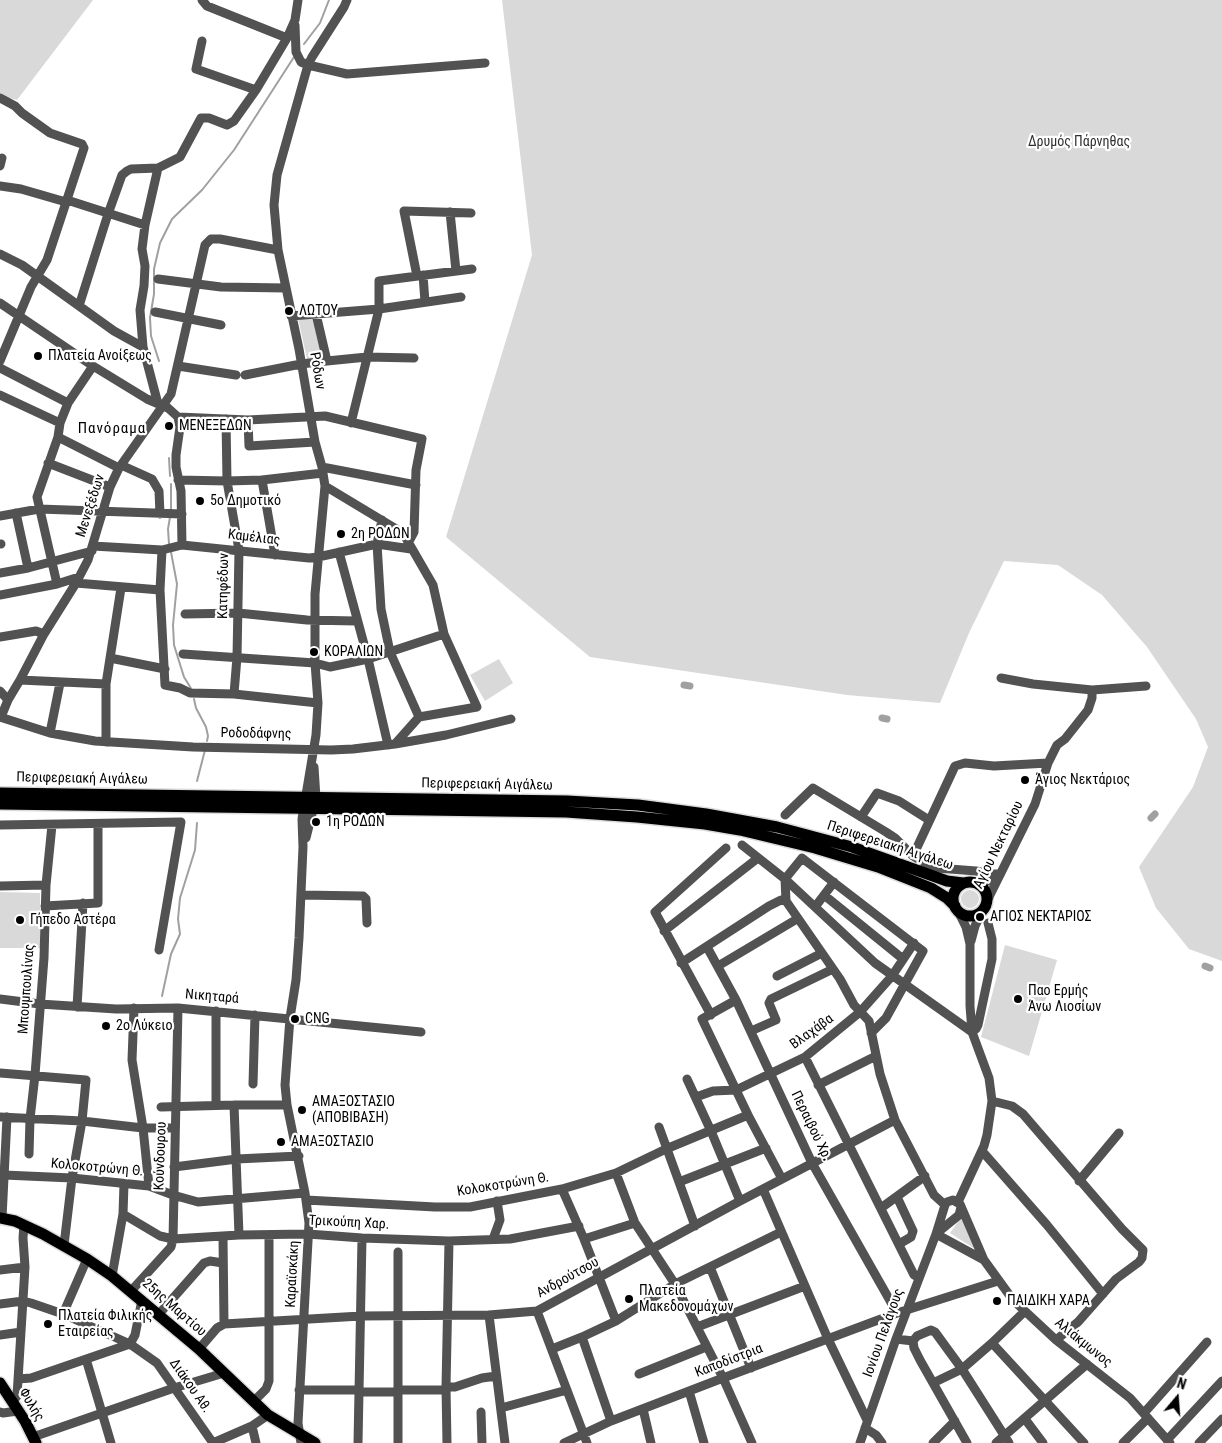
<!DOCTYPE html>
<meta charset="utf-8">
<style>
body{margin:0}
#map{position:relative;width:1222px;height:1443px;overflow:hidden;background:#fff;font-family:"Roboto Condensed",sans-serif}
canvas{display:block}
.north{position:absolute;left:1152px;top:1373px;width:50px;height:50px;-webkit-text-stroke:4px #fff;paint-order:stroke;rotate:18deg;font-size:14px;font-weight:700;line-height:20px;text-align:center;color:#000}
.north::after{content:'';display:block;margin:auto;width:18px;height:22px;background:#000;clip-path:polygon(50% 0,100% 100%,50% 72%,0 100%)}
</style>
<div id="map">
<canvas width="1222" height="1443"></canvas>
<div class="north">N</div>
</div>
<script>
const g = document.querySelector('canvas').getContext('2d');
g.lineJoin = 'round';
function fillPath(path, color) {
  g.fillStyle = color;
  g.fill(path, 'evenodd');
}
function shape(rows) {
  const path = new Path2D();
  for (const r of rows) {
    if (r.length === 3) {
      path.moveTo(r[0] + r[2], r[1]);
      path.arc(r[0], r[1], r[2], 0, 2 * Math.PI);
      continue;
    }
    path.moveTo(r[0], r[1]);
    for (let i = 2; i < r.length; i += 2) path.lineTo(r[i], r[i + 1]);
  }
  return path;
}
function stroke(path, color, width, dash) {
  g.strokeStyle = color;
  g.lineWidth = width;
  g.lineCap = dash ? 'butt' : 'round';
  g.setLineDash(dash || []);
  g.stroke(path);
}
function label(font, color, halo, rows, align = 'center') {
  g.font = font + ' "Roboto Condensed",sans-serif';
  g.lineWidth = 4.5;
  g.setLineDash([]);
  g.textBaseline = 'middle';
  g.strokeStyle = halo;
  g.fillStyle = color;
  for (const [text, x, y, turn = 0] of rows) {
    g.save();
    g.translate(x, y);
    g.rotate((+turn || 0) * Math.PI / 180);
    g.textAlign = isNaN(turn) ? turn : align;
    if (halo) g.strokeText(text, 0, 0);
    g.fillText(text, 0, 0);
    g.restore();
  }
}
fillPath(shape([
 [0,0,93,0,17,100,0,96],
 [502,0,1222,0,1222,961,1189,949,1156,908,1139,867,1193,787,1208,747,1196,719,1147,647,1102,595,1058,565,1004,561,969,633,940,703,847,695,590,657,446,537,532,255],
 [314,317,324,357,307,359,298,318],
 [499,659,513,683,485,701,470,675],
 [970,899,9],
 [0,892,40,893,40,948,0,948],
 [1005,945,1057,960,1029,1056,981,1037],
 [962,1216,975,1249,950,1233]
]), '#d9d9d9');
stroke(shape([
 [304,44,320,23,329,0],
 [159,361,151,336,150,318,154,294,154,269,160,243,172,219,202,190,234,150,294,57],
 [169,458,170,476],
 [171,484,171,510],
 [169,544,168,529,170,517],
 [171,552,177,584,173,625,174,645,184,677,192,690],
 [194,699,196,708,206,727,208,736,207,741],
 [197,781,205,750],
 [162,996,171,954,180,934,178,919,180,898,195,850,197,823]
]), '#a0a0a0', 2);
stroke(shape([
 [684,685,690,686],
 [882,718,887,719],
 [1151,818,1155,814],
 [1205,966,1210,968]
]), '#a0a0a0', 7);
const major = shape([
 [0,793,567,801,638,805,706,814,777,827,852,847,947,881,963,883],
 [0,804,566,812,637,817,705,824,740,830,815,848,878,867,931,888,947,898,955,906],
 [970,899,17],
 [0,1218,15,1221,43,1234,87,1259,112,1276,199,1349,268,1415,315,1443],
 [0,1383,25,1421,36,1443]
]);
stroke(major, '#dbdbdb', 14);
stroke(shape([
 [202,0,207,6,287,38],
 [295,25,296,52,301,62,308,65,347,74,485,63],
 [202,41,196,69,256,90],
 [0,98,15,106,22,113,50,133,82,144,84,148,47,260,31,287,0,361],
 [0,166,2,158],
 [0,186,21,189,66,202],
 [67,200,145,225],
 [450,212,456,271],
 [0,254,22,265,114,331,143,347],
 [423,275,425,302],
 [417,276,404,211,471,213],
 [158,279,221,287,286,288],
 [0,303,93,366,147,399,168,408,178,417,180,427,176,455,176,467,181,491,182,545],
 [79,306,108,214,122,175,127,171,131,169,158,168,180,157,201,118,209,118,227,125,234,121,256,90,287,38,295,20,298,0],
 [155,312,221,325],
 [316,314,327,361],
 [291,316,379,309,461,297],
 [178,366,236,375],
 [0,368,68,403],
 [245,375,301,364,327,361,367,357,414,358],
 [0,395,60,423],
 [158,404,143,347,140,310,144,286,145,266,142,249,145,225,158,168],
 [178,417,248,420,325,416,422,439,416,470,414,532,408,543],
 [226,419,227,481,239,550,237,657,234,694],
 [248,420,249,446,315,442],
 [351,423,379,309,379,281,472,269],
 [58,437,119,468],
 [48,463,110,487],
 [121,465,152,479,159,491,160,514],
 [322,467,416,485],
 [178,480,227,481,262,480,323,473],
 [262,480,275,555],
 [325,486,403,533,433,585,444,634,477,707,419,717],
 [16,513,28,568],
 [0,516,39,509,182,514],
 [382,520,377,544,381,609,390,652,419,717],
 [0,544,1,544],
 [93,546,162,550,182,545,309,558,318,557,377,544,411,549],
 [162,550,160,590,165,685,180,688,190,693,234,694,318,703],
 [339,552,368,659,388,745],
 [0,573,28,568,92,551],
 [76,583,160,590],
 [57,584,37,497,58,437,60,423,68,403,93,366],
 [0,595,57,584,79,577],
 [185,614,238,613,307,620,356,621],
 [0,637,36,631,44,634],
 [183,654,315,663,330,667,368,659,444,634],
 [110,658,165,669],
 [1001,678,1033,684,1092,690,1146,686],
 [20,680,106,684],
 [0,691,8,700],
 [0,717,50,733,95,741,193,747,331,750,353,749,395,744,446,735,511,719],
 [1,717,8,700,20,680,44,634,76,583,88,560,110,487,119,468,171,394,205,245,211,239,220,239,278,250],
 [50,733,60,683],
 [106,742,106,684,121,588],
 [395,744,419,717],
 [785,815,813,788,886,832,895,838,913,856,928,865,937,868,976,871,992,874,1000,874],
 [861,817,877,793,899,801,929,820],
 [0,825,181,822,159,950],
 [306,838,316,798,314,767],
 [742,845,785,879,875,963,972,1032],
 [913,856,955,766,965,763,994,766,1048,763],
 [785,879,786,901,840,979,854,1005,869,1021,880,1074,895,1120,934,1195,945,1205],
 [785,879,802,858,923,951,886,1018,871,1033],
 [974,883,988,881,1000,875],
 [0,886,46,885],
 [301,895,363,896,366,899,367,923],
 [824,895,903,959],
 [987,901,1035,804,1048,763,1057,745,1065,739,1088,710,1092,698,1092,690],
 [45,906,98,903,98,824],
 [815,907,834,882],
 [958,911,966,927,970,944,970,1006,972,1032,989,1078,992,1101,987,1135,984,1146,958,1202],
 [664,931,758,858],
 [971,941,975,926,983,910],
 [707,947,736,1000,812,1163,897,1313],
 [681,963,769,906,781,900,786,901],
 [718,966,797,919],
 [777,976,822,953],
 [0,999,40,1004,116,1009,178,1008,421,1032],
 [736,1000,702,1019,748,1115,782,1179],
 [77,1007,83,903],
 [134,1008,132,1060,143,1128,149,1186],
 [711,1015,655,912,726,848],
 [751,1031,776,1020,769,1003,771,999,833,969],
 [972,1032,976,1029,978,1025,992,959,992,939,988,923],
 [805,1057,914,1275,919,1278],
 [0,1073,86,1080,82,1121,72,1178,64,1245],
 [687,1079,711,1131,740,1201],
 [253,1084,255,1015],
 [818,1085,876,1056],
 [696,1097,713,1091,736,1090,805,1057,860,1012,892,976,914,943],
 [992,1101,1012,1106,1023,1114,1122,1229,1143,1250,1142,1258,1139,1262,1116,1279,1078,1322,1056,1340],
 [216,1105,216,1011],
 [234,1105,239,1235],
 [161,1107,234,1105,287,1105],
 [0,1117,82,1121,143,1128,175,1128],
 [659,1127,695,1226],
 [982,1151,1047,1225,1103,1294],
 [29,1154,30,1119,35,1075,44,958,46,885,52,825],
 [174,1167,237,1159,299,1156],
 [616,1173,635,1223,675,1284,723,1378,752,1443],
 [4,1175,72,1178,149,1186,173,1195,198,1202,305,1193],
 [1079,1181,1119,1133],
 [679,1182,766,1148],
 [562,1189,584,1239,616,1321],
 [763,1189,828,1339,867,1420],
 [897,1197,913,1231,911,1237,899,1244],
 [306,1200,435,1207,470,1207,562,1189,616,1173,666,1149,748,1115],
 [881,1208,925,1176],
 [123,1214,160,1236,173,1239,239,1235,308,1234,362,1238,449,1241,510,1239,579,1226],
 [2,1218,7,1117],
 [937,1233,959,1215,961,1207],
 [936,1234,984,1260],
 [223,1236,224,1324],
 [493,1239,500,1220,497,1201],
 [584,1239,635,1223],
 [398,1252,398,1443],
 [710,1267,751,1368],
 [0,1270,25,1267],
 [112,1276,123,1214,124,1184],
 [131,1291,171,1247,173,1239,178,1008],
 [0,1304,23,1301,31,1303,63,1314,130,1344,157,1363,213,1443],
 [537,1311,587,1443],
 [63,1314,87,1259],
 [159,1314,204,1263,210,1261,223,1263],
 [489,1315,505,1443],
 [697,1327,805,1286],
 [0,1335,21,1332],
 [582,1337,611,1421],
 [896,1339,913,1341,914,1348,920,1360,967,1443],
 [913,1341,917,1336,931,1330,935,1332,962,1369,1009,1443],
 [992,1343,1084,1443],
 [199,1349,217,1328,224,1324,361,1316,489,1315,537,1311,740,1201,895,1120],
 [552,1349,582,1337,616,1321,675,1284,781,1232],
 [86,1359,111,1443],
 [639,1374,706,1347],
 [18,1379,31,1378,130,1344,135,1335,142,1300],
 [933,1383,962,1369,992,1343,1024,1312],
 [446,1387,455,1387,482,1378,496,1376],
 [299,1390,359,1390],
 [397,1390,446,1390],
 [689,1391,704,1443],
 [359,1392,397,1392],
 [254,1401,266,1389,269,1381,269,1235],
 [12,1402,17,1396,25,1267,23,1238,24,1225],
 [501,1408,567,1390],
 [643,1409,651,1443],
 [0,1412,3,1413,18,1411],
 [481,1412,482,1443],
 [1144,1413,1207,1342],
 [1025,1419,1043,1443],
 [252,1426,256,1443],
 [865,1428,876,1435,882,1443],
 [33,1437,174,1388,224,1373],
 [1167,1440,1222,1381],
 [213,1443,252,1426,268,1415],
 [301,1443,298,1423,309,1223,305,1193,287,1105,285,1085,290,1018,296,980,299,938,303,847,302,819,316,735,318,703,315,663,315,594,325,486,322,467,315,442,299,349,278,250,274,205,277,175,308,65,312,57,344,7,347,0],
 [358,1443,362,1238],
 [447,1443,446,1387,449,1241],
 [564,1443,611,1421,723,1378,897,1313,998,1281],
 [860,1443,896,1339,936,1234,945,1205,947,1202,953,1200,960,1204,984,1260,1013,1300,1056,1340,1130,1398,1170,1443],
 [933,1443,955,1421],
 [996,1443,1087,1364],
 [1123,1443,1148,1418],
 [1199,1443,1222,1419]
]), '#525252', 9);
stroke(major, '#000', 11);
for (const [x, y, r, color] of [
 [289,311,5,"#000"],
 [38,356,5,"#000"],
 [169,426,5,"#000"],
 [200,501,5,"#000"],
 [341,534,5,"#000"],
 [314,652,5,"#000"],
 [1025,780,5,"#000"],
 [316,822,5,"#000"],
 [980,917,5,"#000"],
 [20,920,5,"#000"],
 [1018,999,5,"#000"],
 [295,1019,5,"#000"],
 [106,1026,5,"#000"],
 [302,1110,5,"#000"],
 [281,1142,5,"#000"],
 [629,1299,5,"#000"],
 [997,1301,5,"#000"],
 [48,1324,5,"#000"]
]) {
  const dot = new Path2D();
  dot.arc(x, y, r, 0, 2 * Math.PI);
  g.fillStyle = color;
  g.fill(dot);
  stroke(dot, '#fff', 2);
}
label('14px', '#303030', '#fff', [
 ["Δρυμός Πάρνηθας",1079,142]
]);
label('14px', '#000', '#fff', [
 ["ΛΩΤΟΥ",299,311],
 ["Πλατεία Ανοίξεως",48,356],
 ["ΜΕΝΕΞΕΔΩΝ",179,426],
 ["5ο Δημοτικό",210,501],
 ["2η ΡΟΔΩΝ",351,534],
 ["ΚΟΡΑΛΙΩΝ",324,652],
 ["Άγιος Νεκτάριος",1035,780],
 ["1η ΡΟΔΩΝ",326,822],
 ["ΑΓΙΟΣ ΝΕΚΤΑΡΙΟΣ",990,917],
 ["Γήπεδο Αστέρα",30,920],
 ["Παο Ερμής",1028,991],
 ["Άνω Λιοσίων",1028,1007],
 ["CNG",305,1019],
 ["2ο Λύκειο",116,1026],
 ["ΑΜΑΞΟΣΤΑΣΙΟ",312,1102],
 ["(ΑΠΟΒΙΒΑΣΗ)",312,1118],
 ["ΑΜΑΞΟΣΤΑΣΙΟ",291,1142],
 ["Πλατεία",639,1291],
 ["Μακεδονομάχων",639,1307],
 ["ΠΑΙΔΙΚΗ ΧΑΡΑ",1007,1301],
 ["Πλατεία Φιλικής",58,1316],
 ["Εταιρείας",58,1332]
], 'left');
label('14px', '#000', '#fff', [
 ["Ρόδων",317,371,80],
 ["Μενεξέδων",91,506,-72],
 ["Καμέλιας",254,538,7],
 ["Κατηφέδων",224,586,-89],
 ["Ροδοδάφνης",256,734,1],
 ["Περιφερειακή Αιγάλεω",82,779,1],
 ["Περιφερειακή Αιγάλεω",487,785,1],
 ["Αγίου Νεκταρίου",999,845,-64],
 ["Περιφερειακή Αιγάλεω",890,846,18],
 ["Μπουμπουλίνας",27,989,-86],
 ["Νικηταρά",212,997,5],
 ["Βλαχάβα",812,1032,-36],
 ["Περαιβού Χρ.",811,1126,64],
 ["Κούνδουρου",161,1156,-88],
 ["Κολοκοτρώνη Θ.",97,1168,5],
 ["Κολοκοτρώνη Θ.",503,1185,-9],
 ["Τρικούπη Χαρ.",349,1223,3],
 ["Καραϊσκάκη",293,1274,-87],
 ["Ανδρούτσου",568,1278,-29],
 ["25ης Μαρτίου",174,1308,41],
 ["Ιονίου Πελάγους",884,1333,-70],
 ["Αλιάκμωνος",1083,1343,39],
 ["Καποδίστρια",729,1361,-21],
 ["Διάκου Αθ.",190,1386,55],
 ["Φυλής",31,1405,59]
]);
g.letterSpacing = '1px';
label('15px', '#000', '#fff', [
 ["Πανόραμα",112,429]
]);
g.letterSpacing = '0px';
</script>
